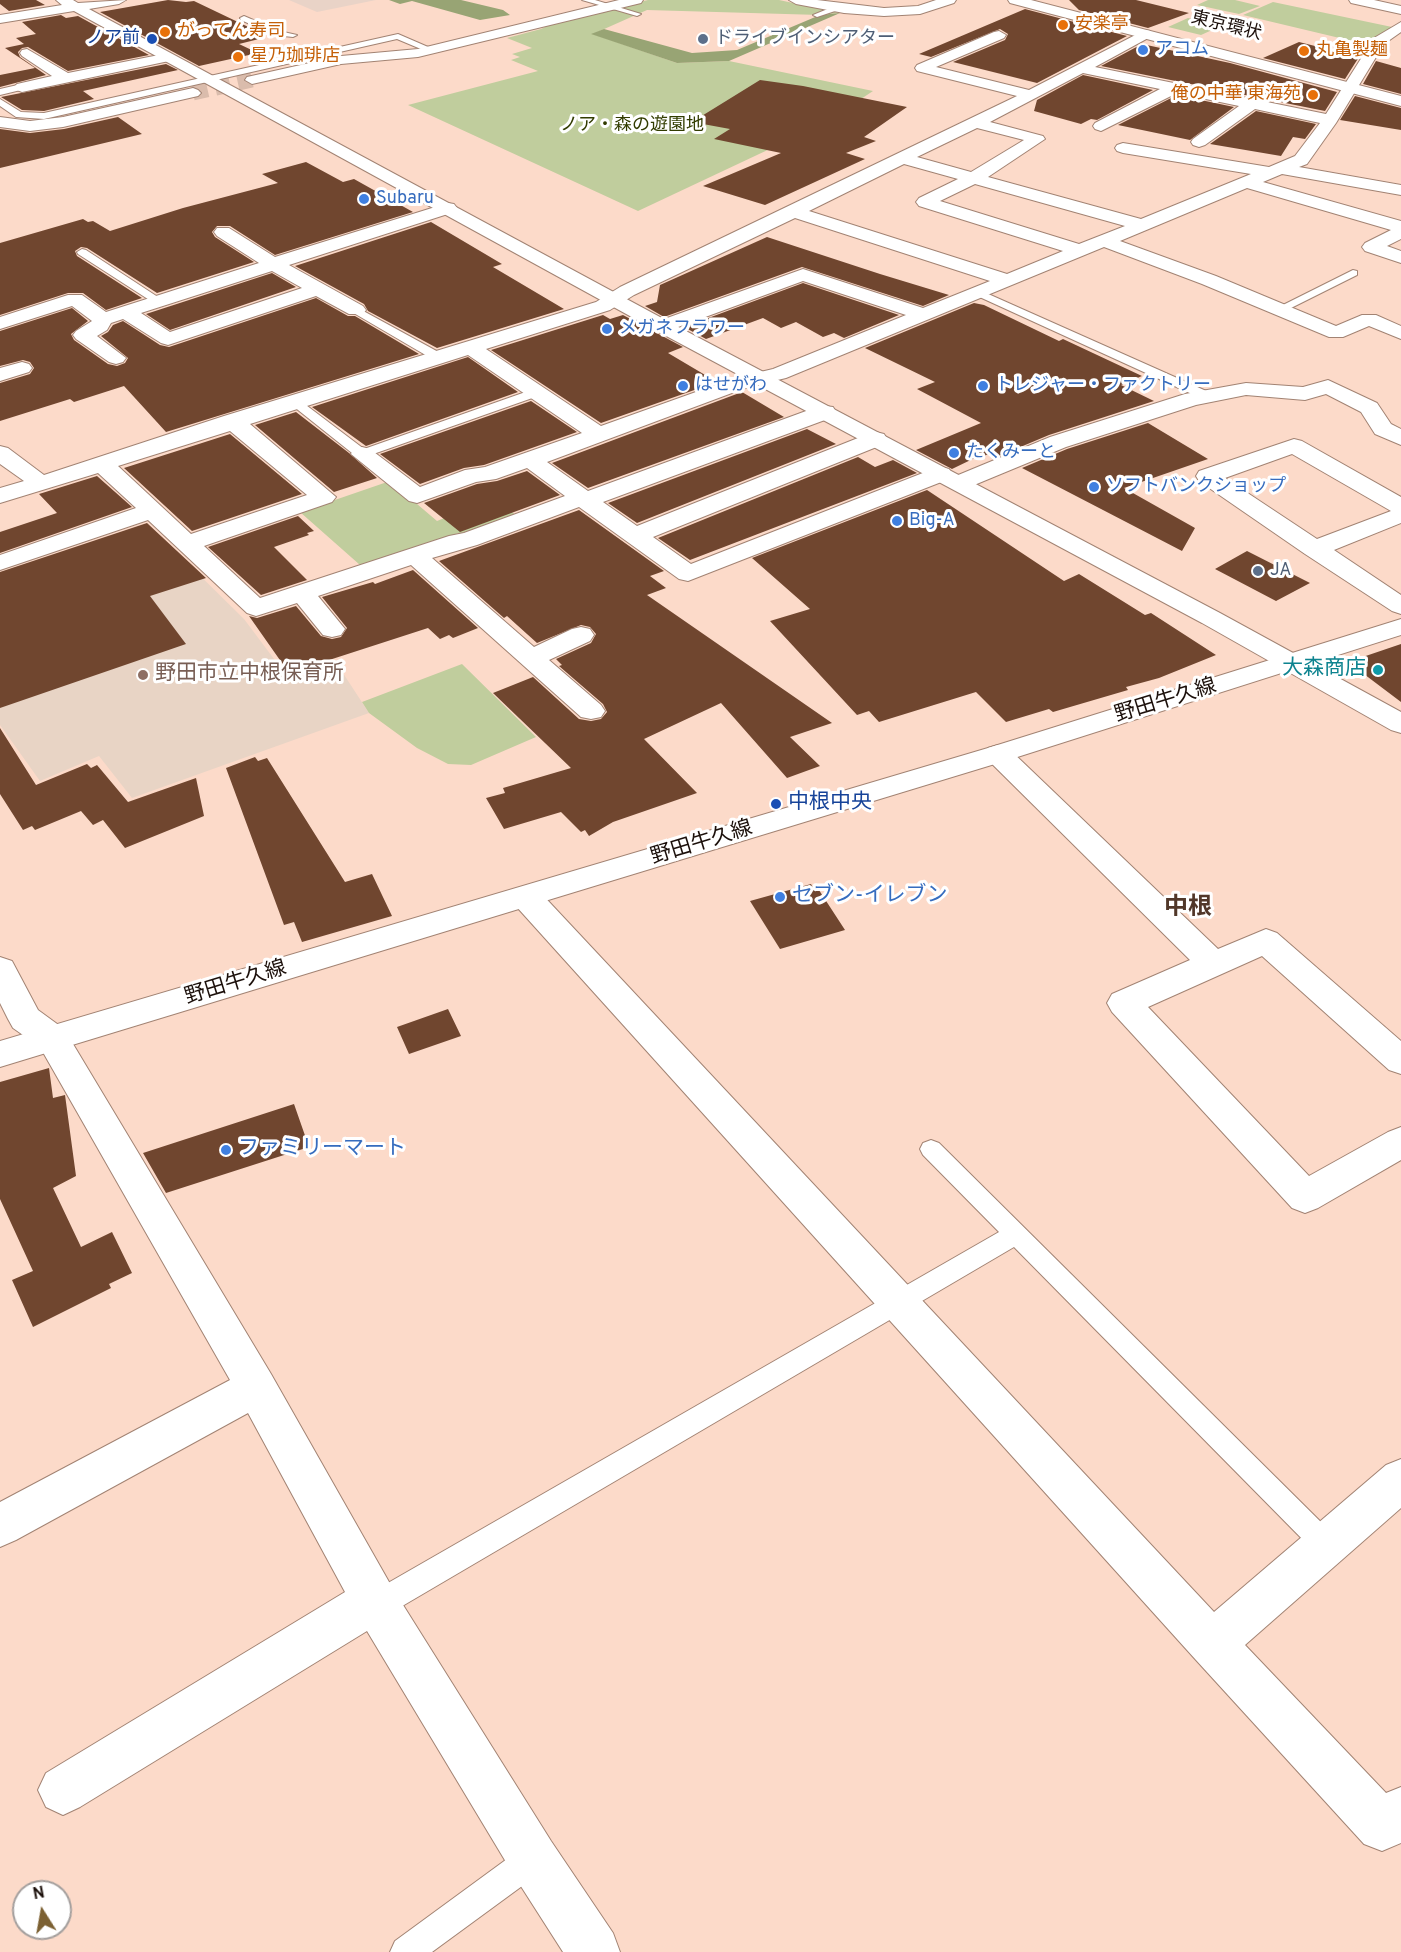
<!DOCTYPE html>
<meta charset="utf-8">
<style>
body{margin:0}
#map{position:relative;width:1401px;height:1952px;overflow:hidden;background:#fcdac9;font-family:Overpass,sans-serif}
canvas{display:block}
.north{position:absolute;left:12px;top:1880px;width:60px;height:60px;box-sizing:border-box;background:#fff;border:2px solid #a49f9d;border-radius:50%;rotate:349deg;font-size:16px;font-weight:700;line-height:24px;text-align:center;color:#1b0f0a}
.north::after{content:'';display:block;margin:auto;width:21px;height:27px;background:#7c6133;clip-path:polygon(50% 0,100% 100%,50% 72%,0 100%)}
</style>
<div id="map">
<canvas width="1401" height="1952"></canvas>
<div class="north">N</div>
</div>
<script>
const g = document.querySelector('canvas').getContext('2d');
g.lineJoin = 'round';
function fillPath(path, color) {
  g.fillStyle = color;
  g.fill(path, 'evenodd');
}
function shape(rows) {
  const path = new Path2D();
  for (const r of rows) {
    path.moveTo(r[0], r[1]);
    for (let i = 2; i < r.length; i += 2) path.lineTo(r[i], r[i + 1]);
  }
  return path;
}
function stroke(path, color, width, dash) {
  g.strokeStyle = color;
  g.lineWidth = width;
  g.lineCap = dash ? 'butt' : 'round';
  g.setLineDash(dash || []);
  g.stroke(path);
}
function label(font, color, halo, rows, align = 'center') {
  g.font = font + ' Overpass,"Noto Sans JP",sans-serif';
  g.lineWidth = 6;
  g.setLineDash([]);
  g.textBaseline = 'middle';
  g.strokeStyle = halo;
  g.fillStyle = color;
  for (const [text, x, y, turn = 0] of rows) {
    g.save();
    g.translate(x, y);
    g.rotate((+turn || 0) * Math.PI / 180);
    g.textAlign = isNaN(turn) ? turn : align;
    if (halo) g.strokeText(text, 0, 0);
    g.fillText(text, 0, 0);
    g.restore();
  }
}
fillPath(shape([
 [289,0,376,0,317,12]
]), '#e9d3c7');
fillPath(shape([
 [170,546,244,619,292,683,339,667,369,713,132,798,99,756,40,781,0,725,0,601]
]), '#e8d4c5');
fillPath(shape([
 [648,0,779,0,840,13,820,15,647,10,593,34,677,63,729,61,873,91,825,123,638,211,408,105,538,71,511,60,520,57,512,54,532,48,507,38,541,29,553,23],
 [1208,0,1235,0,1260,6,1239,14,1197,5],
 [1273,2,1392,27,1369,45,1243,15],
 [1188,18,1221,26,1201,35,1168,27],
 [390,481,437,521,494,498,517,516,464,537,459,533,360,565,300,512],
 [462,664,536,737,471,765,448,764,417,748,369,713,362,702]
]), '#c0cd9d');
fillPath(shape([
 [389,0,461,0,503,10,510,15,480,20,412,1,400,4],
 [840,13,729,61,677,63,591,34,604,29,692,53,737,50,820,15]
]), '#98a474');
fillPath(shape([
 [0,0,36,0,45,5,9,11,0,4],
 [168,0,186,2,194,1,263,34,252,36,259,39,239,44,258,53,199,66,100,12],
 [1069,0,1136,0,1189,13,1148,28,1079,10],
 [1025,9,1127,36,1037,83,953,62,1005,40,1008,34,1000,29,931,57,919,54],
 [61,15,66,18,78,16,149,55,68,71,28,47,22,48,18,52,20,57,46,75,0,87,0,75,35,68,5,48,24,44,16,38,36,34,22,22],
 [1299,42,1359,57,1345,79,1263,58],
 [1142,44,1230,63,1337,92,1325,111,1101,66],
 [1376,61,1401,68,1401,94,1363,84],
 [166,64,178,70,83,91,94,99,44,111,22,110,1,97],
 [1083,75,1153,90,1097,120,1091,119,1081,124,1034,111,1037,100],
 [760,80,803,86,907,107,864,137,876,141,846,153,865,159,765,205,703,186,781,153,714,139,730,129,692,122],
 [1177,95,1234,107,1190,140,1118,125],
 [1355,96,1401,108,1401,130,1340,120],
 [1256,111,1316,124,1305,139,1293,137,1281,156,1210,144],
 [118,117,142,134,0,168,0,129,30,133,64,129],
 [306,162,343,182,354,179,413,212,275,255,230,226,217,226,212,232,215,237,254,262,157,293,87,248,81,247,75,251,77,256,142,298,106,310,83,293,68,293,0,315,0,243,83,219,88,222,93,221,110,231,183,208,278,183,262,174],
 [431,222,502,264,493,267,564,309,437,348,368,311,364,304,295,266],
 [767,237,880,274,949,295,923,306,802,267,664,317,645,306,657,302,660,285],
 [272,273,296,287,170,330,146,314],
 [803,283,899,315,844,338,834,333,823,337,796,322,781,328,763,318,706,339,684,327],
 [316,298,348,316,355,316,419,354,166,432,124,386,74,402,70,399,0,421,0,383,30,374,34,368,30,362,23,360,0,366,0,331,72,308,88,321,71,334,74,340,108,364,117,366,125,363,128,358,101,336,108,332,113,325,123,321,160,345,169,347],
 [974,303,984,305,1059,341,1063,339,1142,376,1121,385,1154,401,1049,435,999,456,993,452,984,456,981,455,952,469,916,450,981,423,917,389,935,382,865,348],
 [603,315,610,319,623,315,683,347,668,353,717,382,601,423,491,350],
 [468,357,518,392,366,446,312,407],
 [742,392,784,417,588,488,552,463],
 [531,401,577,432,484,465,464,468,420,484,380,454],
 [296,412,349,453,377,478,334,492,255,425],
 [1148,423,1208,459,1124,488,1195,528,1182,551,1022,468,1067,449],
 [807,429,836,444,637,523,608,503],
 [230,434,302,494,192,531,124,468],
 [858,457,875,467,893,460,917,473,690,560,658,538],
 [527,471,560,495,460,532,424,503,477,484,497,481],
 [97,476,132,507,0,553,0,532,57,513,39,494],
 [927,490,1064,581,1079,574,1145,615,1151,613,1216,655,1159,678,1126,687,1128,690,1053,712,1049,709,1006,722,976,692,879,722,869,711,857,715,770,621,810,609,752,558],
 [579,510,664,571,650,576,666,588,647,595,832,723,790,737,820,766,787,778,721,703,644,739,697,793,613,822,589,836,585,830,581,832,561,812,504,829,486,798,505,793,503,788,571,768,493,693,533,677,579,719,591,721,601,719,607,712,603,704,559,666,562,665,556,659,591,643,596,634,590,627,581,625,537,643,507,616,504,618,439,561],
 [298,516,314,531,307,533,309,535,274,547,307,580,261,595,208,547],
 [147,523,206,578,150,596,186,644,0,708,0,572],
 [1247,551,1310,583,1276,601,1215,569],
 [413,570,478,628,453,638,449,635,440,639,428,628,289,673,249,616,257,618,296,606,321,636,332,639,341,637,347,628,322,597,373,582,375,584],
 [1401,644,1401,702,1348,662],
 [0,728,36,785,87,764,91,768,97,765,128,802,196,778,204,816,125,848,103,820,93,825,81,811,35,830,32,826,23,830,0,794],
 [255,757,258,761,267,758,345,882,372,874,392,916,302,942,294,922,284,925,226,768],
 [811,884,813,888,817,887,845,930,780,949,750,901],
 [448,1009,461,1036,409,1054,397,1027],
 [49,1068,53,1098,65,1095,76,1176,53,1188,81,1247,112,1232,132,1273,109,1284,111,1288,33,1327,12,1280,33,1271,0,1199,0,1082],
 [294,1104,309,1147,166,1193,143,1153]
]), '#70462f');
stroke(shape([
 [193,93,252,80]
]), '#dabcac', 15, [15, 8]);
const service = shape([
 [582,0,595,0,641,14,637,16,582,0],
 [835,6,838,6,838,10,817,17,813,15,835,6],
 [244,16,279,31,297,35,293,37,274,35,241,20,240,18,244,16],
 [398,34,435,50,428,52,397,39,44,119,16,117,0,106,0,99,21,112,44,113,398,34],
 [22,84,26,87,25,89,0,95,0,89,22,84],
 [82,249,86,250,164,301,162,303,154,303,78,254,77,252,82,249],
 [1353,270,1357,271,1357,275,1283,312,1275,312,1273,310,1353,270],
 [977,289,1213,394,1215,397,1213,400,1205,400,973,294,973,290,977,289],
 [356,307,442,354,444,357,442,360,434,360,352,312,352,308,356,307],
 [534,389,538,390,540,393,538,396,362,458,357,457,288,402,294,398,298,399,364,449,534,389],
 [931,1140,939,1143,1335,1536,1339,1545,1335,1554,1326,1558,1317,1554,1014,1247,387,1615,377,1618,367,1615,364,1605,367,1595,999,1232,923,1155,920,1149,923,1143,931,1140],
 [533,1844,544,1848,548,1859,544,1870,432,1952,390,1952,395,1941,522,1848,533,1844]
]);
const minor = shape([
 [1349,0,1374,0,1401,6,1401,14,1351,3,1349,0],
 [1401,22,1401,32,1384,44,1336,123,1307,164,1299,167,1401,185,1401,195,1282,174,1263,182,1401,221,1401,239,1387,246,1401,251,1401,263,1365,251,1362,247,1365,243,1391,230,1247,188,1120,241,1216,276,1336,326,1362,315,1376,315,1401,326,1401,339,1369,326,1343,337,1329,337,1202,284,1104,247,786,378,748,387,547,462,588,491,817,407,825,406,833,407,836,412,833,417,603,502,637,526,868,434,876,432,884,434,887,439,884,444,653,537,691,564,933,469,941,467,949,469,952,474,949,479,688,581,679,579,579,507,477,545,432,558,534,647,572,629,581,627,590,629,594,635,590,641,549,660,601,705,605,711,601,717,591,719,581,717,411,565,318,596,345,629,341,635,332,637,323,635,297,603,256,616,247,613,148,520,0,570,0,555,136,508,98,473,0,503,0,488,24,481,0,464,0,446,8,448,44,475,224,416,596,302,620,287,1017,96,917,71,915,68,917,65,994,32,999,31,1006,35,1004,38,936,67,1029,90,1145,30,1150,31,1152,34,1150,37,1095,67,1326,114,1374,38,1401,22],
 [1083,73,1160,89,1095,123,1093,126,1095,129,1101,131,1177,93,1239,106,1193,139,1191,142,1193,145,1199,147,1205,145,1255,109,1320,123,1295,156,1269,167,1123,143,1117,145,1115,148,1117,151,1123,153,1251,174,1141,219,988,177,1045,139,1043,136,990,122,1083,73],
 [977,128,1024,140,971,172,917,157,977,128],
 [904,164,958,179,919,198,916,202,919,206,1063,251,1007,274,809,211,904,164],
 [975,184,1125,226,1079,244,940,201,975,184],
 [795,218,990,281,923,308,803,269,656,322,653,326,656,330,670,330,803,281,906,315,773,369,735,378,601,426,486,349,610,310,634,295,795,218],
 [468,355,582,433,485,467,465,470,420,487,370,449,362,447,354,449,351,454,409,501,417,503,476,482,496,479,527,468,565,496,464,533,449,536,260,598,204,546,332,502,336,497,250,424,468,355],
 [230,431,307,495,191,534,118,466,230,431],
 [27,49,68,73,169,53,176,57,169,61,22,92,17,90,14,87,17,84,52,76,22,56,20,53,22,50,27,49],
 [448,203,454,204,457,208,454,212,289,265,363,306,366,310,363,314,349,314,316,296,168,345,161,343,123,319,111,323,107,330,97,336,126,358,123,362,116,364,109,362,76,339,73,335,76,331,92,321,72,306,0,329,0,317,68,295,82,295,106,312,259,263,217,236,214,232,217,228,229,228,275,257,448,203],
 [272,271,302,288,170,332,141,313,272,271],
 [22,362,29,364,32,368,29,372,0,381,0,368,22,362],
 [1328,380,1377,403,1391,424,1401,429,1401,445,1375,434,1361,412,1326,394,1305,400,1246,395,1196,405,1066,447,967,488,959,490,951,488,947,483,951,478,1050,437,1185,394,1246,383,1303,387,1328,380],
 [1294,439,1302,441,1401,497,1401,523,1334,550,1401,595,1401,614,1392,611,1305,554,1199,481,1196,476,1199,471,1294,439],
 [1292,454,1391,511,1317,539,1225,478,1292,454],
 [998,745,1008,748,1218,949,1266,929,1277,933,1401,1041,1401,1074,1389,1070,1262,956,1148,1007,1309,1176,1388,1132,1401,1127,1401,1160,1318,1208,1305,1213,1292,1208,1112,1012,1107,1003,1112,994,1190,960,988,760,984,754,988,748,998,745],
 [526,886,537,889,1214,1612,1386,1465,1401,1459,1401,1508,1245,1645,1386,1793,1401,1787,1401,1843,1382,1851,1364,1844,1196,1660,515,905,510,897,515,889,526,886],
 [0,957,12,961,38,1010,64,1029,271,1374,393,1589,551,1841,613,1933,620,1952,563,1952,515,1877,367,1631,80,1807,63,1815,46,1807,38,1790,46,1773,345,1592,248,1413,16,1540,0,1547,0,1502,230,1380,40,1047,13,1028,8,1019,0,1003,0,957]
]);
const tertiary = shape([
 [56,0,73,0,78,3,126,0,119,4,89,9,684,330,1220,613,1401,712,1401,733,1391,730,1202,623,670,338,74,11,0,23,0,15,62,5,56,0],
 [619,0,643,0,641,3,418,57,341,64,252,84,245,80,247,77,341,56,418,49,619,0],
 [789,0,817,0,884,8,918,6,936,0,956,0,954,3,920,14,884,16,844,13,796,4,789,0],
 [193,88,198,90,201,93,198,96,63,127,30,131,0,127,0,117,30,121,63,117,193,88]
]);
const primary = shape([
 [1401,619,1401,635,1008,760,0,1067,0,1041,988,748,1401,619]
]);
const trunk = shape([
 [1008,0,1031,0,1401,96,1401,106,1010,3,1008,0]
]);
stroke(service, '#a28373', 2);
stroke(minor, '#a28373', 2);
stroke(tertiary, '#a28373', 2);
stroke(primary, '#a28373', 2);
stroke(trunk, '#a28373', 2);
fillPath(service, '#fff');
fillPath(minor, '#fff');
fillPath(tertiary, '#fff');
fillPath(primary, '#fff');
fillPath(trunk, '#fff');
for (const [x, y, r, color] of [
 [1063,25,6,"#e8710a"],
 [165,32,6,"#e8710a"],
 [152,39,6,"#1a4fb4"],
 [703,39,6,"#5c6f8a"],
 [1143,50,6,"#3f7fe0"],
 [1304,51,6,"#e8710a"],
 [238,57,6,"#e8710a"],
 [1313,95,6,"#e8710a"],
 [364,199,6,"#3f7fe0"],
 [607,329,6,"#3f7fe0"],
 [683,386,6,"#3f7fe0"],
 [983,386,6,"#3f7fe0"],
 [954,453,6,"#3f7fe0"],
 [1094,487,6,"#3f7fe0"],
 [897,521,6,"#3f7fe0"],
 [1258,571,6,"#5c6f8a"],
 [1378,670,6,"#0f9aa8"],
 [143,675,6,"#8d6e63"],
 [776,804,6,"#1a4fb4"],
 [780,897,6,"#3f7fe0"],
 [226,1150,6,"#3f7fe0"]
]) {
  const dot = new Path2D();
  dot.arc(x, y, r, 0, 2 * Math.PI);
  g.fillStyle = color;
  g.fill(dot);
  stroke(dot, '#fff', 2);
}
label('18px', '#c56008', '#fff', [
 ["安楽亭",1075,25],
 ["がってん寿司",177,32],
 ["丸亀製麺",1316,51],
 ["星乃珈琲店",250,57],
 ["俺の中華 東海苑",1301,95,"right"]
], 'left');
label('18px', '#1b0f0a', '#fff', [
 ["東京環状",1226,27,14]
]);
label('18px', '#164399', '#fff', [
 ["ノア前",140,39]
], 'right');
label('18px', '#4e5e75', '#fff', [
 ["ドライブインシアター",715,39],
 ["JA",1270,571]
], 'left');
label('18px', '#366cbe', '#fff', [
 ["アコム",1155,50],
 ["Subaru",376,199],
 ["メガネフラワー",619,329],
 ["はせがわ",695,386],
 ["トレジャー・ファクトリー",995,386],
 ["たくみーと",966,453],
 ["ソフトバンクショップ",1106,487],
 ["Big-A",909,521]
], 'left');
label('18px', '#323c01', '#fff', [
 ["ノア・森の遊園地",632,126]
]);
label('21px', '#0d838f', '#fff', [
 ["大森商店",1366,670]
], 'right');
label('21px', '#785e54', '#fff', [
 ["野田市立中根保育所",155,675]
], 'left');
label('21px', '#1b0f0a', '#fff', [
 ["野田牛久線",1166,702,-17],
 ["野田牛久線",702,844,-17],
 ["野田牛久線",236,984,-17]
]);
label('21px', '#164399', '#fff', [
 ["中根中央",788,804]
], 'left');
label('21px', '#366cbe', '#fff', [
 ["セブン-イレブン",792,897],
 ["ファミリーマート",238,1150]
], 'left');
label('bold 24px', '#513729', '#fff', [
 ["中根",1188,909]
]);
</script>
